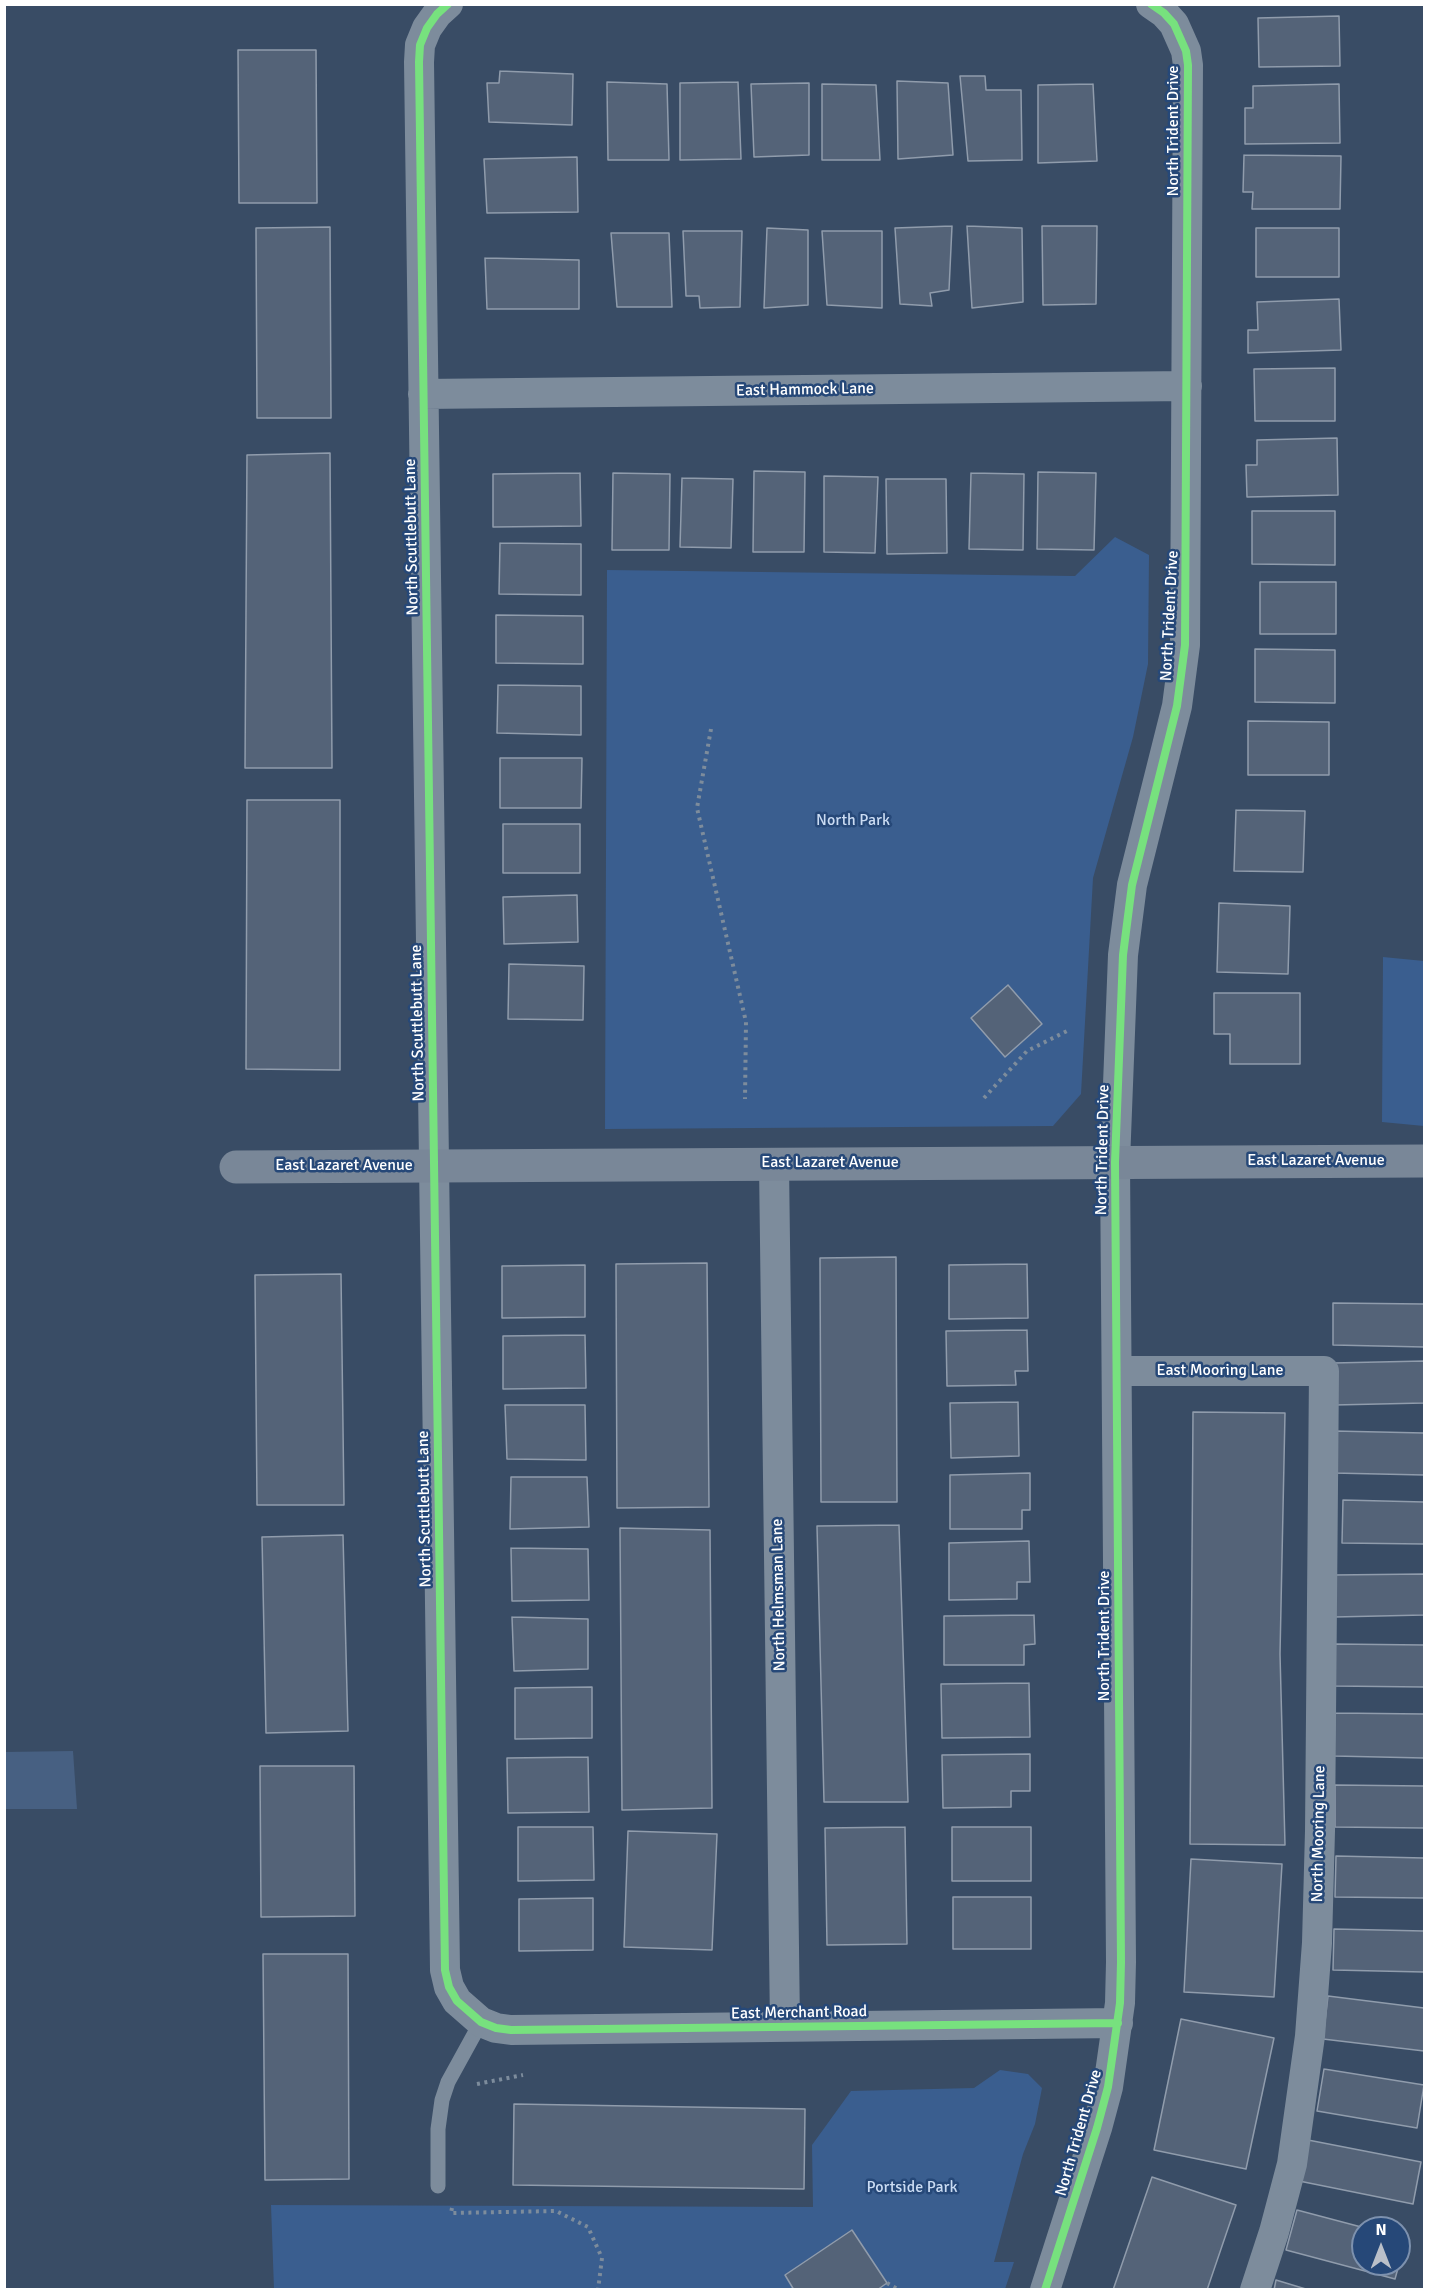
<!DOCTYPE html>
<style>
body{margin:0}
#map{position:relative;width:1429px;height:2294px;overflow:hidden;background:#394c65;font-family:Signika,sans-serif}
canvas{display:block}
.frame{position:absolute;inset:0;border:6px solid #fff;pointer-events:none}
.north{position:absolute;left:1351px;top:2216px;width:60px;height:60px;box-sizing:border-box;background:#264878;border:2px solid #7d91ae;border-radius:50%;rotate:0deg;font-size:16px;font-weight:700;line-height:24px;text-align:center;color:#fff}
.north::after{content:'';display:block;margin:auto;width:21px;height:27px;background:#bac0c9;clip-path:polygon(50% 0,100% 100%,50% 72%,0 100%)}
</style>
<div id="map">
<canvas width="1429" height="2294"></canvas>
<div class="frame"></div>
<div class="north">N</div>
</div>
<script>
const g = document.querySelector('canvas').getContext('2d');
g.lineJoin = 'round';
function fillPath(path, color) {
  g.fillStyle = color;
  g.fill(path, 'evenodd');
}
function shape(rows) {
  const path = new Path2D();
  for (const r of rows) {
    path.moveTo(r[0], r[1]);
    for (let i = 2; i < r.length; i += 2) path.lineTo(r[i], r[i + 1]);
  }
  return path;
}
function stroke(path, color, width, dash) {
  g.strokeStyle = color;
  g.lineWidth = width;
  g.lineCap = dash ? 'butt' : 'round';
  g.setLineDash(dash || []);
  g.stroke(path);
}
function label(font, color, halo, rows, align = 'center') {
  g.font = font + ' Signika,sans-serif';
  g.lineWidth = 5;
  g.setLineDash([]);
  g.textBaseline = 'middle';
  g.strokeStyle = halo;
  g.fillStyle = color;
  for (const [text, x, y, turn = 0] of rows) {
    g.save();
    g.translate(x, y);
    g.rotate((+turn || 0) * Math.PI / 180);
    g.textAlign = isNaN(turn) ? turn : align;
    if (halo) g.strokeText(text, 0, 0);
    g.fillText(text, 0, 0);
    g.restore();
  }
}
fillPath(shape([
 [1115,537,1149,555,1148,664,1133,737,1093,878,1081,1094,1053,1126,605,1129,607,570,1075,576],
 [1383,957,1424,961,1424,1126,1382,1122],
 [1000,2070,1028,2074,1042,2088,1035,2124,1023,2154,994,2262,1014,2262,1005,2289,274,2289,271,2205,813,2207,812,2145,851,2091,974,2088]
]), '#3a5e8f');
fillPath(shape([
 [73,1751,77,1809,5,1809,5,1752]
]), '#476082');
const building = shape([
 [1339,16,1340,66,1259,67,1258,18,1339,16],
 [238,50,316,50,317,203,239,203,238,50],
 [500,71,573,74,572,125,489,122,487,83,499,83,500,71],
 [960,76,985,76,986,90,1021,90,1022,160,968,161,960,76],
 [897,81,948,83,953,155,898,159,897,81],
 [607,82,667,84,669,160,608,160,607,82],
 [738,82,741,159,680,160,680,83,738,82],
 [809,83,809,155,754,157,751,84,809,83],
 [822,84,876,85,880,160,822,160,822,84],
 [1093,84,1097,161,1038,163,1038,85,1093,84],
 [1339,84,1340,143,1245,144,1245,108,1253,108,1253,86,1339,84],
 [1244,155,1341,156,1340,209,1252,209,1253,192,1243,192,1244,155],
 [577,157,578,212,487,213,484,159,577,157],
 [952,226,949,290,930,293,932,306,900,304,895,228,952,226],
 [967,226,1022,228,1023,302,972,308,967,226],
 [1042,226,1097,226,1096,304,1043,305,1042,226],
 [330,227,331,418,257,418,256,228,330,227],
 [767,228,808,230,808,305,764,308,767,228],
 [1256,228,1339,228,1339,277,1256,277,1256,228],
 [683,231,742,231,740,307,700,308,699,296,686,296,683,231],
 [822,231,882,231,882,308,827,305,822,231],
 [611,233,669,233,672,307,617,307,611,233],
 [485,258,579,260,579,309,487,309,485,258],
 [1339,299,1341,350,1248,353,1248,330,1258,330,1257,302,1339,299],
 [1335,368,1335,421,1255,421,1254,369,1335,368],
 [1337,438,1338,495,1247,497,1246,465,1257,465,1257,440,1337,438],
 [330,453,332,768,245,768,247,455,330,453],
 [754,471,805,472,804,552,753,552,754,471],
 [1038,472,1096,473,1094,550,1037,549,1038,472],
 [580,473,581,526,493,527,493,474,580,473],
 [613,473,670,474,669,550,612,550,613,473],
 [971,473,1024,474,1023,550,969,549,971,473],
 [824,476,878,477,875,553,824,552,824,476],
 [682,478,733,479,731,548,680,547,682,478],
 [886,479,946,479,947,553,887,554,886,479],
 [1252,511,1335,511,1335,565,1252,564,1252,511],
 [500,543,581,544,581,595,499,594,500,543],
 [1260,582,1336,582,1336,634,1260,634,1260,582],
 [496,615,583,616,583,664,496,663,496,615],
 [1255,649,1335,650,1335,703,1255,702,1255,649],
 [498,685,581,686,581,735,497,733,498,685],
 [1248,721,1329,722,1329,775,1248,775,1248,721],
 [500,758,582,758,581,808,500,808,500,758],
 [247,800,340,800,340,1070,246,1069,247,800],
 [1236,810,1305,811,1303,872,1234,871,1236,810],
 [503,824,580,824,580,873,503,873,503,824],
 [577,895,578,942,504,944,503,897,577,895],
 [1219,903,1290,906,1288,974,1217,972,1219,903],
 [509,964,584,966,583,1020,508,1019,509,964],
 [1008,985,1042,1024,1005,1057,971,1018,1008,985],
 [1214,993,1300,993,1300,1064,1230,1064,1230,1034,1214,1034,1214,993],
 [896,1257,897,1502,821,1502,820,1258,896,1257],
 [707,1263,709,1507,617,1508,616,1264,707,1263],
 [1027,1264,1028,1318,949,1319,949,1265,1027,1264],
 [585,1265,585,1317,502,1318,502,1266,585,1265],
 [341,1274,344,1505,257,1505,255,1275,341,1274],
 [1333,1303,1424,1304,1424,1347,1333,1345,1333,1303],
 [1027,1330,1028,1371,1015,1371,1016,1385,947,1386,946,1331,1027,1330],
 [585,1335,586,1388,503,1389,503,1336,585,1335],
 [1424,1361,1424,1403,1334,1405,1333,1363,1424,1361],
 [1018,1402,1019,1456,951,1458,950,1403,1018,1402],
 [505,1405,585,1405,586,1460,507,1459,505,1405],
 [1193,1412,1285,1413,1280,1654,1285,1845,1190,1844,1193,1412],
 [1334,1431,1424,1433,1424,1475,1333,1473,1334,1431],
 [1030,1473,1030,1510,1022,1510,1022,1529,950,1529,950,1475,1030,1473],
 [511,1477,587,1477,589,1527,510,1529,511,1477],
 [1343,1500,1424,1502,1424,1544,1342,1543,1343,1500],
 [899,1525,908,1802,824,1802,817,1526,899,1525],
 [620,1528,710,1530,712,1808,622,1810,620,1528],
 [343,1535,348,1731,266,1733,262,1537,343,1535],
 [1029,1541,1030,1582,1017,1582,1017,1599,949,1600,949,1543,1029,1541],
 [511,1548,588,1549,589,1600,512,1601,511,1548],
 [1424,1574,1424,1615,1334,1617,1333,1575,1424,1574],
 [1034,1615,1035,1644,1024,1645,1024,1665,944,1665,944,1616,1034,1615],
 [512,1617,588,1619,588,1669,514,1671,512,1617],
 [1334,1644,1424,1645,1424,1687,1334,1686,1334,1644],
 [1029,1683,1030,1737,942,1738,941,1684,1029,1683],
 [592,1687,592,1738,515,1739,515,1688,592,1687],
 [1335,1713,1424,1714,1424,1758,1334,1756,1335,1713],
 [1030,1754,1030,1791,1011,1791,1011,1807,943,1808,942,1755,1030,1754],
 [588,1757,589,1812,508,1813,507,1758,588,1757],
 [260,1766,354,1766,355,1916,261,1917,260,1766],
 [1335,1785,1424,1786,1424,1828,1335,1827,1335,1785],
 [518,1827,593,1827,594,1880,518,1881,518,1827],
 [905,1827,907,1944,827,1945,825,1828,905,1827],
 [952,1827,1031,1827,1031,1881,952,1881,952,1827],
 [628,1831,717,1834,712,1950,624,1947,628,1831],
 [1336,1856,1424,1858,1424,1898,1335,1897,1336,1856],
 [1191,1859,1282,1864,1274,1997,1184,1992,1191,1859],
 [953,1897,1031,1897,1031,1949,953,1949,953,1897],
 [593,1898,593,1950,519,1951,519,1899,593,1898],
 [1334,1929,1424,1931,1424,1972,1333,1970,1334,1929],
 [263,1954,348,1954,349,2179,265,2180,263,1954],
 [1328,1996,1424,2008,1424,2051,1323,2039,1328,1996],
 [1181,2019,1274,2038,1246,2169,1154,2150,1181,2019],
 [1324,2069,1424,2085,1417,2128,1317,2111,1324,2069],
 [514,2104,805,2109,804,2189,513,2185,514,2104],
 [1308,2140,1421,2162,1413,2204,1299,2181,1308,2140],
 [1152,2177,1236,2205,1207,2290,1113,2290,1152,2177],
 [1297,2210,1365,2228,1363,2228,1363,2264,1399,2264,1399,2237,1406,2239,1395,2279,1286,2250,1297,2210],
 [852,2230,887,2283,877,2290,794,2290,785,2275,852,2230],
 [1276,2280,1309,2290,1274,2290,1276,2280]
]);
fillPath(building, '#546378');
stroke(building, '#909cac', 1.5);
stroke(shape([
 [711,729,697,808,746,1022,745,1099],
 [984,1098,1027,1051,1067,1031],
 [477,2084,523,2075],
 [452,2208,451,2213,556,2211,588,2227,602,2258,598,2290],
 [887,2283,899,2290]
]), '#7d8c9c', 4, [3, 4.5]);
stroke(shape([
 [438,2186,438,2129,442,2100,448,2082,481,2022]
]), '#7d8c9c', 15);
stroke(shape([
 [448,4,437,14,427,28,420,45,419,62,445,1970,449,1987,457,2001,481,2022,496,2028,511,2030,1118,2023],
 [423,394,1187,386],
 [774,1164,785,2026],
 [1117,1371,1324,1371,1320,1831,1317,1943,1310,2036,1292,2164,1274,2232,1255,2290],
 [1045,2290,1097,2128,1108,2087,1120,2003,1121,1962,1115,1162,1123,955,1132,885,1177,706,1185,645,1188,65,1186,51,1174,24,1164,13,1151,4]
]), '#7d8c9c', 30);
stroke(shape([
 [236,1167,1424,1161]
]), '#798798', 33);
stroke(shape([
 [448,4,437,14,427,28,420,45,419,62,445,1970,449,1987,457,2001,481,2022,496,2028,511,2030,1118,2023],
 [1045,2290,1097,2128,1108,2087,1120,2003,1121,1962,1115,1162,1123,955,1132,885,1177,706,1185,645,1188,65,1186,51,1174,24,1164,13,1151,4]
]), '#77e17e', 8);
label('16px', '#fff', '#264878', [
 ["North Trident Drive",1174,131,-90],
 ["East Hammock Lane",805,390,-1],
 ["North Scuttlebutt Lane",412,537,-91],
 ["North Trident Drive",1170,616,-87],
 ["North Scuttlebutt Lane",418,1023,-91],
 ["North Trident Drive",1103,1150,-89],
 ["East Lazaret Avenue",1316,1161],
 ["East Lazaret Avenue",830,1163],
 ["East Lazaret Avenue",344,1166],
 ["East Mooring Lane",1220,1371],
 ["North Scuttlebutt Lane",425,1509,-91],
 ["North Helmsman Lane",779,1595,-91],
 ["North Trident Drive",1105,1636,-90],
 ["North Mooring Lane",1319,1834,-89],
 ["East Merchant Road",799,2013,-1],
 ["North Trident Drive",1079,2133,-74]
]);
label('16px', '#cbdcf3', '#264878', [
 ["North Park",853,821],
 ["Portside Park",912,2188]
]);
</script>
